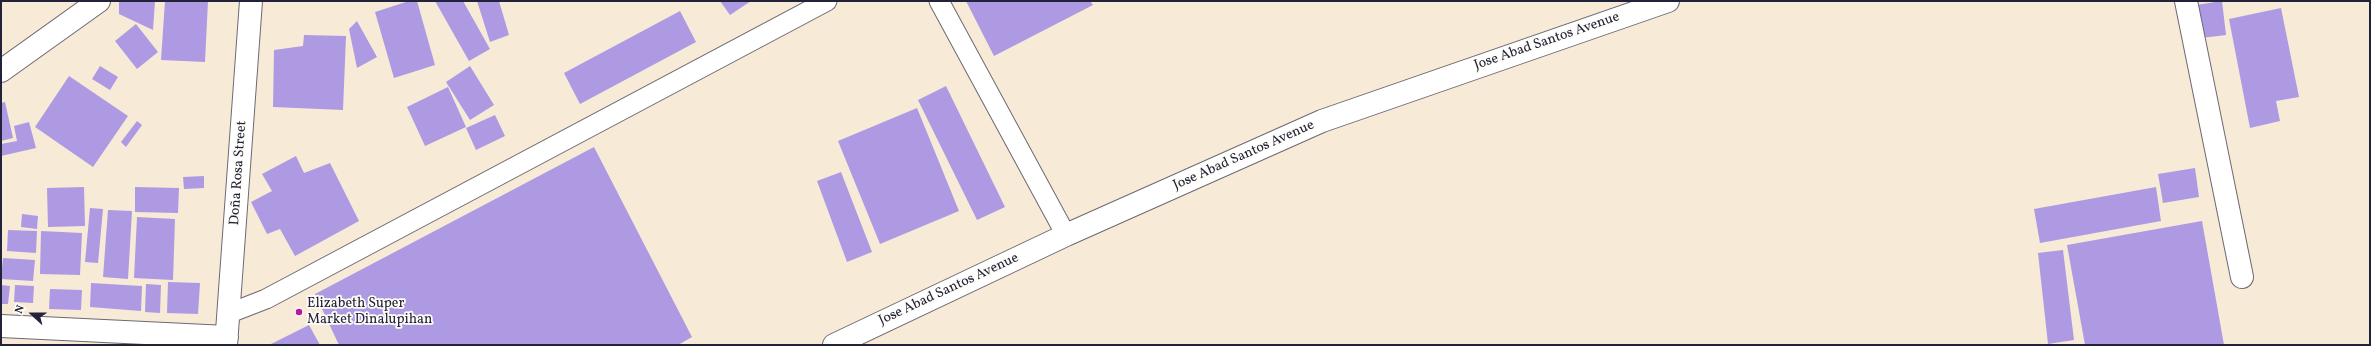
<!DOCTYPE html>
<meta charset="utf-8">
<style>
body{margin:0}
#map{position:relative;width:2371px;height:346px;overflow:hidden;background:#f7ead7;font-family:Vollkorn,serif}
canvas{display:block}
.frame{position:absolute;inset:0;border:2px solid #22223b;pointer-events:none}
.north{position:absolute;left:12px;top:294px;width:40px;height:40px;-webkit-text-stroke:3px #fdfcf7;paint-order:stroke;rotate:291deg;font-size:11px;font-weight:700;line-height:16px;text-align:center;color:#22223b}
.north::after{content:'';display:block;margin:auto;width:14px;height:18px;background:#22223b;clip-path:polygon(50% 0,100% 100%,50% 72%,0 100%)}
</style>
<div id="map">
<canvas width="2371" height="346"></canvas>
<div class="frame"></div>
<div class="north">N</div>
</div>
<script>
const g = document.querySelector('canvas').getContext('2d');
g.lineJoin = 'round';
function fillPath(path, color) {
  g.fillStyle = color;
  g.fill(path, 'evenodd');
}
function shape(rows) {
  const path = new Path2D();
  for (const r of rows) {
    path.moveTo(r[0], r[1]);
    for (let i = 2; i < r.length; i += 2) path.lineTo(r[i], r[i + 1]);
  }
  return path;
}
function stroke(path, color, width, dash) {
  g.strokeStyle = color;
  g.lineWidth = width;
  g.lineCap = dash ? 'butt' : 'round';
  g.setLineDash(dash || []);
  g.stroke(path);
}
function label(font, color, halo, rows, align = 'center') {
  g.font = font + ' Vollkorn,serif';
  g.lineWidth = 3.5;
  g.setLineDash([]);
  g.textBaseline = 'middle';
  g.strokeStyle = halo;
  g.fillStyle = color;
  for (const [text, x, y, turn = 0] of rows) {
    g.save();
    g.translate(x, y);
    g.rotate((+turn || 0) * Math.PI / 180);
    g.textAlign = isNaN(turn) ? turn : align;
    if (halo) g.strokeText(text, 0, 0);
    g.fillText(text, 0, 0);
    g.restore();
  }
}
fillPath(shape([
 [119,1,155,1,153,30,119,14],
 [165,1,208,1,205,62,161,60],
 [409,1,417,1,435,65,394,78,375,12],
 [435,1,463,1,490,49,469,61],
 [477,1,499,1,509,35,490,42],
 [720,1,751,1,730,15],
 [966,1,1090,1,1093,5,994,56],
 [2222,1,2226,35,2201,38,2196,5],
 [2281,8,2299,97,2276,101,2280,121,2250,128,2229,19],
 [680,11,696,42,580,104,564,73],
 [357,21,377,57,357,68,349,29],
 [136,24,158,52,137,69,115,41],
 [304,35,346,36,343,110,273,107,274,50,303,46],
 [100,66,118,77,110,90,92,79],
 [470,66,494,105,470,120,446,82],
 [69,76,128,116,93,167,35,127],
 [946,86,1005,207,977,220,918,100],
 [448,87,466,127,425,146,407,107],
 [5,102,13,138,1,141,1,103],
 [917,108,959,211,880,244,838,141],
 [495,115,505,136,476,150,466,128],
 [137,121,142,125,126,147,121,142],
 [29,122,36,148,1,156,1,144,17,141,14,126],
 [594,147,692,337,678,345,339,345,315,294],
 [296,156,304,173,330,163,359,221,295,256,280,229,267,234,251,202,272,191,262,174],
 [2195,168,2199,197,2163,203,2158,174],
 [841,172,872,252,847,262,817,181],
 [204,176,204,188,184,189,183,177],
 [84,187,85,226,48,227,47,188],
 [135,187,179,188,178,213,135,212],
 [2156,187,2161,221,2040,243,2034,209],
 [90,208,103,209,98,263,85,262],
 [108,210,132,211,128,279,103,277],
 [22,214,38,216,37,229,21,227],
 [137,217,175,219,173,280,134,278],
 [2202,221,2224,345,2085,345,2067,245],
 [8,230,37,231,36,253,7,251],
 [41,231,82,233,80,275,40,274],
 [2063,250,2074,340,2048,344,2038,253],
 [3,258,35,260,33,281,1,279],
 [168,282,200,283,198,314,167,313],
 [91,283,142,286,141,311,90,307],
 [146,284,161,285,160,313,145,312],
 [1,285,10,286,8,304,1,304],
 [15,285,34,286,33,303,14,302],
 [50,289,82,290,81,310,49,309],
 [309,325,320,345,269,345]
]), '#ad9ae3');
const lane = shape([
 [939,1,1066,235],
 [230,313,266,299,827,1]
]);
const street = shape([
 [2186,1,2242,277],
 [1,71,99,1],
 [1,326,227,337],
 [226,345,251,1]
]);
const highway = shape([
 [834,345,1066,235,1322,121,1668,1]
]);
stroke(lane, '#6d6872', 21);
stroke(street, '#6d6872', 24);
stroke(highway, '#6d6872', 24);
stroke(lane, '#fff', 19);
stroke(street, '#fff', 22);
stroke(highway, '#fff', 22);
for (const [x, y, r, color] of [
 [299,312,4,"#b5179e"]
]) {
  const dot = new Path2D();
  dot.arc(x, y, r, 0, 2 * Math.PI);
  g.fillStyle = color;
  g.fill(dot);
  stroke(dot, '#fdfcf7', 1.5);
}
label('14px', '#22223b', '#fdfcf7', [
 ["Jose Abad Santos Avenue",1547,42,-19],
 ["Jose Abad Santos Avenue",1244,156,-24],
 ["Doña Rosa Street",239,173,-86],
 ["Jose Abad Santos Avenue",949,290,-25]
]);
label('14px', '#22223b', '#fdfcf7', [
 ["Elizabeth Super",307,304],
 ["Market Dinalupihan",307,320]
], 'left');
</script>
